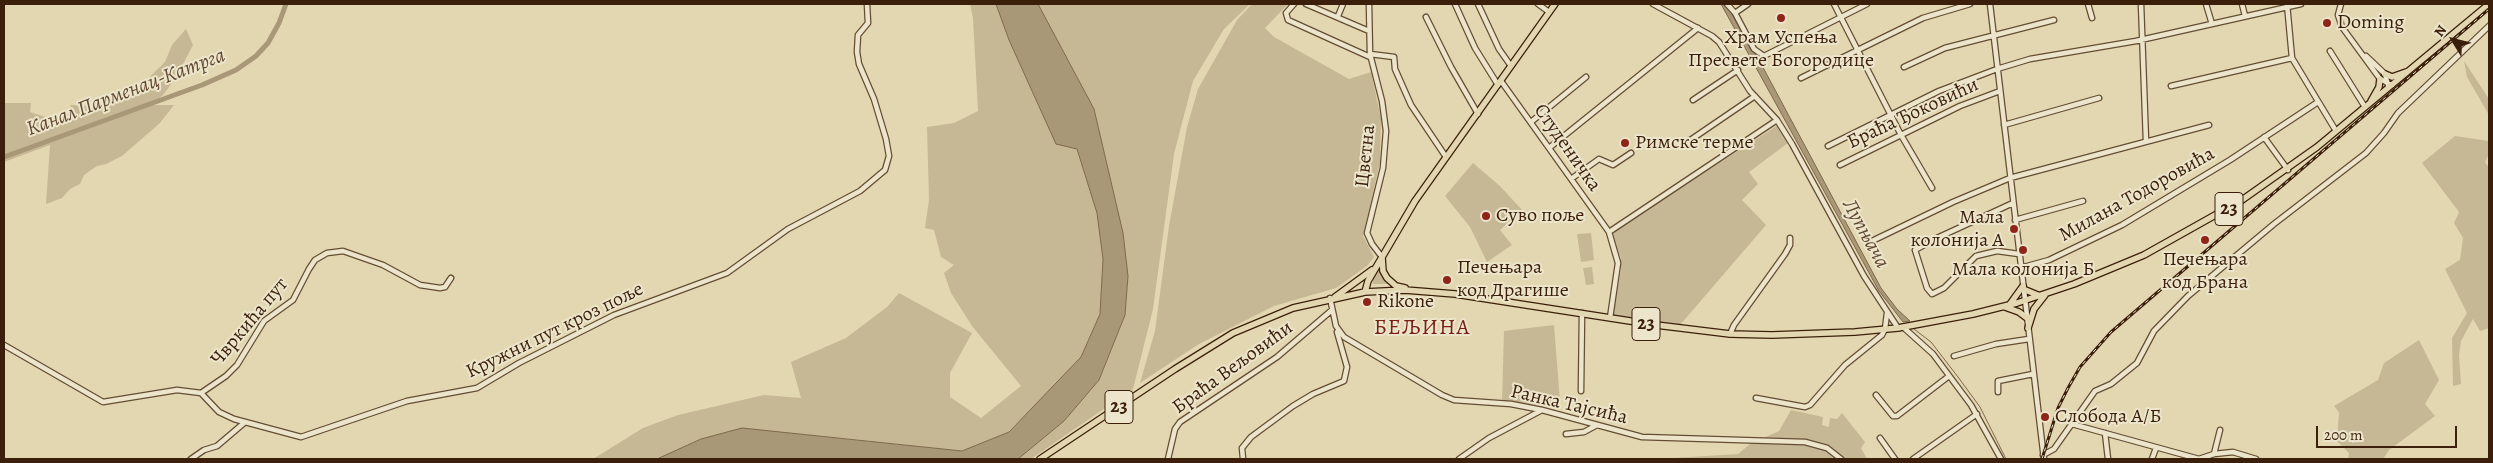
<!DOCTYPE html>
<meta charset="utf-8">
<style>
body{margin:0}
#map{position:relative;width:2493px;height:463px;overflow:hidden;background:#e2d7b0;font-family:Alegreya,serif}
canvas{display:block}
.frame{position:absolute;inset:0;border:5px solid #3b1f0a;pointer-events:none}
.north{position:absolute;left:2428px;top:15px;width:50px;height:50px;-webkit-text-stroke:4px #ece5cc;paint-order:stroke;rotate:306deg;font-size:14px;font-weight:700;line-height:20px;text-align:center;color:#3b1f0a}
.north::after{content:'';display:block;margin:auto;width:18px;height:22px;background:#3b1f0a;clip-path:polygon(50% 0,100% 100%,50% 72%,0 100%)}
.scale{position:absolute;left:2316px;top:426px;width:141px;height:22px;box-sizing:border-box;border:2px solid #3b1f0a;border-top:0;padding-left:6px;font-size:15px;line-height:18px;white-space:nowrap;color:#3b1f0a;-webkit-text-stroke:4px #ece5cc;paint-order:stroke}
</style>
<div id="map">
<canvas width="2493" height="463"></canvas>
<div class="frame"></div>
<div class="north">N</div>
<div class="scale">200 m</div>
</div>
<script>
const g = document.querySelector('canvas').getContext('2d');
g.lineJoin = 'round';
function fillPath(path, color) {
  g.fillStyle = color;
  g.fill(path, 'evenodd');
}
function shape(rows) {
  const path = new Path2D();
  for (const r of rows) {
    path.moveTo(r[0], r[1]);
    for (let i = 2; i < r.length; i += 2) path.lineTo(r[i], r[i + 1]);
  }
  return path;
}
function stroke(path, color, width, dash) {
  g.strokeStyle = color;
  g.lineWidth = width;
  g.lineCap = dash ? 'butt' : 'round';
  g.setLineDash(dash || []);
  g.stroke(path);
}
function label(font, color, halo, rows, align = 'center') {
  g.font = font + ' Alegreya,serif';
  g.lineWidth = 4;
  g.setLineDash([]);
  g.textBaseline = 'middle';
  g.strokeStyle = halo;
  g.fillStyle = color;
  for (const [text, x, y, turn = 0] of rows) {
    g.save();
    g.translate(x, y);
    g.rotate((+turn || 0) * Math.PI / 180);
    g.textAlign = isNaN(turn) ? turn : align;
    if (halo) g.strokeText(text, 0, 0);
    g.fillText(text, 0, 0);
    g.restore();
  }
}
fillPath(shape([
 [970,4,996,4,1009,40,1056,143,1077,149,1097,213,1103,259,1100,314,1081,357,1056,386,1007,433,962,451,842,438,701,439,657,459,593,459,643,428,678,415,764,395,801,398,791,362,846,338,887,307,899,293,972,333,950,373,950,397,981,418,1021,386,972,326,951,293,944,273,954,265,941,257,934,230,925,228,929,200,927,127,954,123,978,111,973,18],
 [1038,4,1250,4,1224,29,1193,81,1174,154,1153,309,1133,389,1031,459,1018,459,1064,421,1099,380,1125,315,1128,276,1123,233,1094,109],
 [1252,4,1288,4,1265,28,1274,37,1349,79,1371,72,1381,119,1380,162,1363,236,1374,257,1367,266,1336,288,1274,306,1199,344,1140,383,1155,331,1169,226,1187,127,1198,89,1237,20],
 [186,29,193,45,175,79,163,95,150,105,174,105,160,123,122,156,106,164,97,166,84,175,80,184,70,189,62,198,46,204,50,145,4,162,4,103,31,103,30,112,64,123,71,105,105,107,133,93,165,62,172,45],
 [2464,61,2489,99,2489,115,2467,77],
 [1778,125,1788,143,1749,172,1758,184,1742,200,1766,225,1680,325,1613,315,1621,270,1621,258,1611,233],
 [2455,136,2489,141,2489,154,2485,162,2489,168,2489,328,2480,331,2473,319,2461,341,2459,355,2461,384,2453,386,2452,338,2467,313,2445,269,2460,260,2463,238,2454,223,2459,212,2422,163],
 [1473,163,1500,186,1522,210,1500,230,1512,245,1487,262,1470,227,1445,196],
 [1591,233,1594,260,1581,262,1577,234],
 [1380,267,1390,284,1373,284,1373,277],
 [1592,267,1594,284,1586,285,1583,268],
 [1554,325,1560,401,1543,406,1502,401,1504,331],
 [2419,340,2439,380,2425,404,2435,416,2389,450,2383,459,2348,459,2349,453,2337,441,2339,412,2334,406,2378,380,2384,363],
 [1791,410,1823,417,1822,425,1829,427,1830,418,1837,419,1842,413,1865,442,1861,448,1867,459,1657,459,1738,454,1750,444,1779,431]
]), '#c6b894');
const water = shape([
 [996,4,1038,4,1094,109,1123,233,1128,276,1125,315,1099,380,1064,421,1018,459,657,459,701,439,742,428,962,451,1009,432,1081,357,1100,314,1103,259,1097,213,1077,149,1056,144,1009,40,996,4],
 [1721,4,1726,4,1758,58,1881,288,1897,309,1910,321,1903,322,1879,291,1721,4]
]);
fillPath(water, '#a99878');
stroke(water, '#7d684c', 1);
stroke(shape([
 [1914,329,1931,342,1958,377,1980,407,2006,459]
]), '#7d684c', 1);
stroke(shape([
 [4,157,202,85,236,70,256,56,268,43,279,23,286,4]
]), '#a99878', 5);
const minor = shape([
 [1294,4,1286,13,1288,20,1370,57],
 [1306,4,1369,31],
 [1369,4,1370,54,1382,101,1386,131,1383,168,1367,233,1372,244,1382,257],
 [1455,4,1475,48,1498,85],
 [1478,4,1499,49,1511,66],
 [1538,4,1549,12],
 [1653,4,1712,36,1719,42,1750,91,1777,120,1792,144,1864,276,1898,328],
 [1727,4,1735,13,1754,49,1764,56,1867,4],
 [1834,4,1901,135,1932,188],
 [1990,4,2044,459],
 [2088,4,2092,18],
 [2141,4,2146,141],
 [2206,4,2212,24],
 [2242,4,2245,16],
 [2341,4,2338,15,2342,27,2380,79,2392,85],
 [1735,13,1748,4],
 [1338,16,1343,4],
 [1426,17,1451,67,1478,114],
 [2330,51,2365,107],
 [1370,54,1394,57,1395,69,1411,105,1446,157],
 [2366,56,2385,74,2388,85],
 [2292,58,2336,131],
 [1904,67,1945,48,2054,20],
 [1801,78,1923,18,1970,4],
 [1501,81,1609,232],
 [2171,86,2292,58,2287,4],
 [1693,100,1738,70],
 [1531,122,1586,77],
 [2004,125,2099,98],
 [2264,137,2288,170],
 [1686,143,1755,96],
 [1828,146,1939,91,1997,69,2030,59,2136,41,2301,4],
 [1549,148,1698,28],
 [1840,165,1960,106,2000,91],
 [1571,179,1599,159,1613,165,1631,153],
 [2013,203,1937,238,1915,250,1927,288,1932,294,1944,288,1976,256,1997,251,2019,254],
 [2015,220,2083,201],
 [1609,232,1777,120],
 [1609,232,1618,263,1610,318],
 [1872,241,1953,202,2010,178,2209,125],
 [2020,268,2049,260,2122,225,2230,160,2318,102],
 [1330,298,1336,326,1344,337,1442,395,1454,400,1511,404,1542,410,1642,437,1805,442,1827,448,1841,459],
 [1903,327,1933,354,1971,405,2001,459],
 [1730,334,1734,325,1785,254,1790,245,1790,238],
 [4,345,103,402,177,390,201,393,226,376,237,365,264,321,293,300,309,269,315,260,327,253,343,251,383,265,420,285,440,288,445,287,451,278],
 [1954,356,1996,344,2029,339],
 [1581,391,1582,313],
 [1998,392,1998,381,2033,374],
 [201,393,219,412,234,419,301,437,407,401,477,388,519,363,614,315,727,273,788,229,860,191,885,170,889,156,886,139,874,99,859,64,857,52,858,35,868,23,867,4],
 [1876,395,1893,416,1897,416,1949,376],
 [1756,398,1805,407,1810,405,1845,365,1882,335,1885,329,1887,313],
 [2072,424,2199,459,2214,454,2233,452,2256,459],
 [2105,433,2108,459],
 [1566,434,1584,432,1597,425],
 [1880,438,1895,459],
 [2214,454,2220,430],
 [2043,455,2054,449,2095,391,2111,384,2137,363,2154,331,2188,296,2274,224,2366,153,2384,133,2398,113,2489,26],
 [191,459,204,450,217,446,244,423],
 [1168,459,1175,429,1180,422,1277,357,1332,310],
 [1243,459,1242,448,1251,437,1293,406,1313,394,1344,381,1347,367,1337,332],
 [1459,459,1489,438,1542,410],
 [1913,459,1977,414],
 [2152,459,2156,448]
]);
const major = shape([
 [2385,74,2392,77,2406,72],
 [2371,101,2379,87,2380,79],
 [1382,257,1383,271,1387,278,1396,286,1405,288],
 [2023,289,2040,296],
 [1365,292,1368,281,1415,201,1555,4],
 [1335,297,1372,270],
 [2010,304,2023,286],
 [2005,307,2019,312,2027,318],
 [2028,328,2034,309,2045,295],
 [1040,459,1175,369,1233,333,1293,308,1365,292,1405,290,1455,294,1656,325,1730,334,1772,335,1855,332,1898,328,1973,314,2017,303,2074,284,2144,255,2242,200,2317,147,2489,4]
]);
stroke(minor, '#654d34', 7);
stroke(major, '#3b1f0a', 8);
stroke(minor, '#ece5cc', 4.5);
stroke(major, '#e2d7b0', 5.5);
const rail = shape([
 [2042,459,2058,408,2068,388,2080,367,2111,332,2489,9]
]);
stroke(rail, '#3b1f0a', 3);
stroke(rail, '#ece5cc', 1, [4]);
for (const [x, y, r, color] of [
 [1781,18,5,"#8f2418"],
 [2327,23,5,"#8f2418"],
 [1625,143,5,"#8f2418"],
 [1486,216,5,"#8f2418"],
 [2014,229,5,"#8f2418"],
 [2205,240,5,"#8f2418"],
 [2023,250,5,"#8f2418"],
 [1447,280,5,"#8f2418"],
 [1367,302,5,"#8f2418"],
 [2045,417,5,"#8f2418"]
]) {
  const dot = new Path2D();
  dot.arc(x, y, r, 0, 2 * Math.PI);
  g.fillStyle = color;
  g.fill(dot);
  stroke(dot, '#ece5cc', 2);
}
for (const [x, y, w] of [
 [2229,209,28],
 [1646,324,28],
 [1119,407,28]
]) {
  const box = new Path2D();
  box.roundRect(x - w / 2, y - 16.5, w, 33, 4);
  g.fillStyle = '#ece5cc';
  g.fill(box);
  stroke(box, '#3b1f0a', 1);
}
label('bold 19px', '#3b1f0a', null, [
 ["23",2229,209],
 ["23",1646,324],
 ["23",1119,407]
]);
label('20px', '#3b1f0a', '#ece5cc', [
 ["Doming",2337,23],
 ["Храм Успења",1781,38,"center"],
 ["Пресвете Богородице",1781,61,"center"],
 ["Римске терме",1635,143],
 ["Суво поље",1496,216],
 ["Мала",2004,218,"right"],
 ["колонија А",2004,241,"right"],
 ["Печењара",2205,260,"center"],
 ["код Брана",2205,283,"center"],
 ["Печењара",1457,268],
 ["код Драгише",1457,291],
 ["Мала колонија Б",2023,270,"center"],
 ["Rikone",1377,302],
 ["Слобода А/Б",2055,417]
], 'left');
label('20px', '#3b1f0a', '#ece5cc', [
 ["Браћа Ђоковићи",1913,114,-25],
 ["Студеничка",1567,148,55],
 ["Цветна",1366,156,-84],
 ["Милана Тодоровића",2137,195,-29],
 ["Чвркића пут",250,322,-50],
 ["Кружни пут кроз поље",555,331,-26],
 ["Браћа Вељовићи",1233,368,-36],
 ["Ранка Тајсића",1569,405,13]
]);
label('italic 21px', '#624930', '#ece5cc', [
 ["Канал Парменац-Катрга",126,93,-21],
 ["Лупњача",1865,234,61]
]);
g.letterSpacing = '1px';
label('22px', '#7a1f14', '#ece5cc', [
 ["БЕЉИНА",1422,329]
]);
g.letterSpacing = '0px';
</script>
